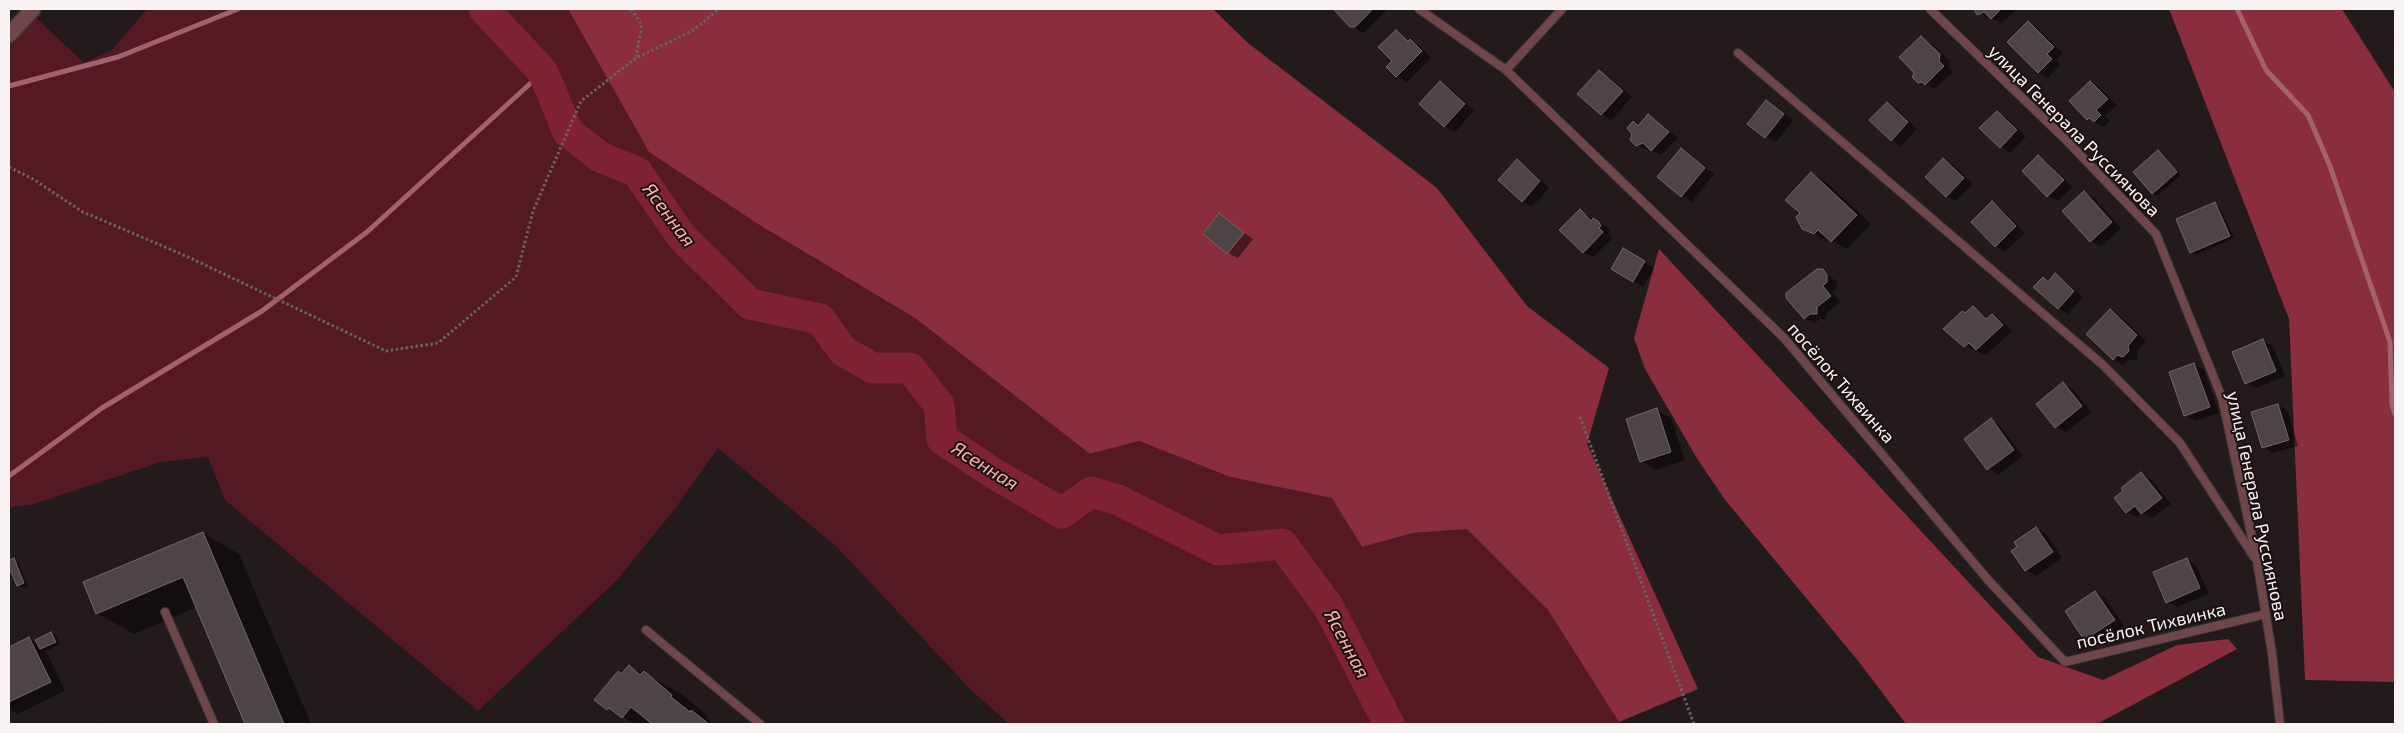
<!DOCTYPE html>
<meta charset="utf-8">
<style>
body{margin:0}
#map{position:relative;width:2404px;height:733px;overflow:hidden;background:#231a1b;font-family:"Exo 2",sans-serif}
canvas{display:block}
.frame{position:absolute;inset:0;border:10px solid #f9f3f3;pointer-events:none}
</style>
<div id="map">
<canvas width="2404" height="733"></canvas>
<div class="frame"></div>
</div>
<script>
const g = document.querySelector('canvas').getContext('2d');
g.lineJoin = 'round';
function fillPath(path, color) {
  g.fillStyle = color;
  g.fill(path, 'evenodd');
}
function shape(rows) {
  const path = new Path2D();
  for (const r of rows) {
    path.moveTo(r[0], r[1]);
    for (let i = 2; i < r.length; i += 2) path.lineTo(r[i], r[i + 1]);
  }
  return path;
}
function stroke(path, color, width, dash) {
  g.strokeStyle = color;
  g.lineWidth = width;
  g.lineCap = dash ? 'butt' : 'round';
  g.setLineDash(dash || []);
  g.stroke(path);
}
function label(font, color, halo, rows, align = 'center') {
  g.font = font + ' "Exo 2",sans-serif';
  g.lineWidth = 4;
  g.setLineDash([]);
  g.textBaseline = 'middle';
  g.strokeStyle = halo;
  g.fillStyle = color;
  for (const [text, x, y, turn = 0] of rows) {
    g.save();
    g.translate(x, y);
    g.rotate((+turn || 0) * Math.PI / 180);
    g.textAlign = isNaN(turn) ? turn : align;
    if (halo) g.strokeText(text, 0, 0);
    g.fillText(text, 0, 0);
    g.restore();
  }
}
fillPath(shape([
 [27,9,84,63,112,50,147,9,568,9,649,152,761,226,915,318,1090,454,1139,441,1230,477,1333,498,1362,547,1413,533,1467,529,1548,610,1622,724,1009,724,972,691,837,547,718,448,674,510,617,580,478,711,225,500,208,457,161,462,31,505,9,507,9,42]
]), '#541923');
fillPath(shape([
 [568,9,1213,9,1248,43,1437,188,1527,306,1609,368,1587,444,1698,689,1619,722,1548,610,1467,529,1413,533,1362,547,1332,498,1230,477,1139,441,1090,454,915,318,761,226,649,152],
 [2169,9,2342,9,2395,92,2395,682,2305,680,2289,319],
 [1659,249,2038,657,2103,680,2177,645,2228,639,2237,649,2097,724,1906,724,1859,662,1726,501,1698,460,1645,369,1634,338]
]), '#8a2d3d');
fillPath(shape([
 [1334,9,1385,9,1385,12,1365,32,1361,32,1351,26],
 [1977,9,2017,9,2002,23,1976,12],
 [2028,22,2038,28,2063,53,2056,60,2060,65,2048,78,2038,72],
 [1397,31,1420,46,1431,58,1407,82,1397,76,1393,61],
 [1921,38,1931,43,1950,61,1948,67,1953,72,1935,89,1918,82],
 [1599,71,1609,77,1632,97,1611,120,1602,114],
 [2090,82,2100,88,2117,105,2105,116,2110,121,2104,127,2087,119],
 [1440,83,1450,88,1474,111,1455,132,1445,126,1421,104],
 [1767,101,1793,120,1776,142,1766,137],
 [1887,103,1897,109,1917,129,1901,146,1891,140],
 [1997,112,2007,118,2026,136,2010,153,2001,147],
 [1648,115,1678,138,1661,155,1637,145,1633,122,1639,126],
 [1681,150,1714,174,1692,202,1659,177],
 [2158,152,2181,175,2157,196,2152,193],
 [2038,157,2048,162,2072,187,2058,201,2048,196],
 [1943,160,1953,165,1973,184,1956,201,1946,196],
 [1517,161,1527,167,1549,188,1532,207,1522,201],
 [1811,174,1826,182,1871,224,1847,249,1831,240,1829,242,1803,228,1802,213],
 [2084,192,2094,198,2121,228,2101,247,2091,241,2063,212],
 [1992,203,2002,209,2025,233,2005,252,1996,246],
 [2215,203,2219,206,2234,238,2196,255,2191,252],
 [1580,211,1608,228,1610,232,1608,234,1612,239,1593,257,1583,252],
 [1219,215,1253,239,1238,258,1228,253],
 [1624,250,1654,268,1643,287,1612,268],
 [1823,271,1837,282,1837,288,1832,292,1840,302,1827,313,1826,319,1820,319,1814,323,1805,318],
 [2056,275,2065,281,2083,297,2068,314,2058,308,2043,279,2049,282],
 [1973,307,1989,319,1992,315,2002,321,2012,331,1986,355,1965,346,1945,329],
 [2110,310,2120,316,2146,341,2137,351,2138,357,2136,360,2128,360,2123,365,2113,359],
 [2263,341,2273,346,2285,376,2256,388,2246,383],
 [2194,364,2204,370,2219,413,2195,421,2185,415],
 [2063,384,2073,389,2091,412,2066,432,2056,427],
 [2278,405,2288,411,2298,446,2273,453,2263,447],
 [1657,410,1671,418,1685,460,1656,470,1641,461],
 [1991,420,2000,426,2023,456,1998,475,1988,469,1965,439],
 [2141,473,2151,479,2171,504,2152,518,2143,513,2137,517,2127,512],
 [2036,528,2046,534,2062,558,2036,576,2026,570,2013,551],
 [203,533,239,554,311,724,247,724,197,607,134,634,97,613],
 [2187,559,2196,565,2209,594,2177,607,2167,602],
 [13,560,18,562,28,586,23,588,18,585,9,564,9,562],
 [2095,592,2105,598,2124,626,2095,645,2085,639,2067,611],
 [51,633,56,636,60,644,46,651,65,691,17,714,9,709,9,648,29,639,39,644],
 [629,666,680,693,708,716,706,718,714,724,635,724,623,717,622,675],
 [98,722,103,724,92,724]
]), '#0007');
stroke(shape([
 [2237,9,2266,70,2308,115,2330,166,2390,342,2392,405,2395,414],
 [9,86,118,57,238,9],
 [9,476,102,408,262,311,367,232,543,72]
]), '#a3616d', 5);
stroke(shape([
 [484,9,543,72,568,132,600,157,637,172,682,237,750,304,820,319,843,351,873,368,910,368,939,405,942,439,993,473,1062,513,1091,492,1118,500,1218,550,1282,544,1328,606,1389,724]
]), '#7e2234', 31);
const building = shape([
 [1333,9,1373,9,1355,27,1350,27,1333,9],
 [1974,9,2001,9,1991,19,1984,12,1977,15,1974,9],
 [2028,21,2054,47,2047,54,2052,59,2038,73,2007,42,2028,21],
 [1396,30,1408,41,1410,39,1422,51,1396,77,1386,67,1392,61,1378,47,1396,30],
 [1921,36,1940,54,1939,61,1944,66,1925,85,1922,82,1918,83,1912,77,1914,73,1899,57,1921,36],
 [1599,70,1623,91,1601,115,1577,94,1599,70],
 [1440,81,1465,104,1444,127,1419,104,1440,81],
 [2090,81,2108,99,2096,110,2101,115,2094,122,2089,118,2087,120,2069,101,2090,81],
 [1766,100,1784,114,1765,138,1747,124,1766,100],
 [1887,102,1908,122,1891,141,1869,120,1887,102],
 [1997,111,2017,130,2000,148,1979,128,1997,111],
 [1648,114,1669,132,1651,151,1643,143,1636,146,1630,140,1632,134,1627,128,1633,121,1638,126,1648,114],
 [1681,148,1705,168,1681,197,1657,177,1681,148],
 [2158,150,2177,172,2152,194,2133,172,2158,150],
 [2038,155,2064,180,2047,197,2022,171,2038,155],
 [1943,158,1964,178,1946,197,1925,177,1943,158],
 [1517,159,1540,181,1522,202,1498,180,1517,159],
 [1811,172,1857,215,1831,242,1818,230,1814,234,1802,229,1796,217,1800,213,1785,200,1811,172],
 [2084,191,2112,222,2090,242,2062,211,2084,191],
 [1992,201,2016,226,1995,247,1971,222,1992,201],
 [2215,202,2230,236,2190,253,2176,219,2215,202],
 [1580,209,1591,221,1593,218,1598,221,1601,226,1599,228,1603,232,1583,253,1559,230,1580,209],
 [1219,213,1244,233,1227,254,1203,234,1219,213],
 [1623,248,1645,261,1633,282,1611,269,1623,248],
 [1817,269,1823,269,1827,275,1827,282,1823,286,1831,296,1817,307,1817,314,1810,314,1804,319,1786,298,1786,293,1817,269],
 [2055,273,2074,291,2058,309,2033,287,2043,277,2048,282,2055,273],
 [1973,306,1986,319,1992,314,2003,325,1976,350,1969,343,1964,347,1943,329,1962,311,1965,313,1973,306],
 [2110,309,2137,335,2128,346,2129,351,2123,357,2117,355,2113,360,2086,334,2110,309],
 [2263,339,2276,371,2245,384,2232,352,2263,339],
 [2194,363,2210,407,2184,416,2169,372,2194,363],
 [2063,382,2082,406,2055,428,2036,404,2063,382],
 [2278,404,2289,440,2262,448,2251,412,2278,404],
 [1657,408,1671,452,1640,462,1626,419,1657,408],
 [1991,418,2014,450,1987,470,1964,439,1991,418],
 [2141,472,2162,498,2141,514,2135,506,2126,513,2114,498,2123,491,2121,488,2141,472],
 [2036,527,2053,552,2025,571,2011,551,2017,547,2014,542,2036,527],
 [203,532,284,724,245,724,183,577,96,614,83,582,203,532],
 [14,558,24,583,17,586,9,567,9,560,14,558],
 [2187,558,2200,588,2166,603,2153,572,2187,558],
 [2095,591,2115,620,2084,640,2065,611,2095,591],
 [51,632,56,642,40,649,35,640,51,632],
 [29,637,51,682,9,702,9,647,29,637],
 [629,665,640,675,644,671,672,695,671,697,690,712,691,710,709,724,652,724,631,707,622,718,609,708,607,710,594,700,618,671,621,674,629,665]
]);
fillPath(building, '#4f4445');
stroke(building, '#726767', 1);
const service = shape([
 [1419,9,1506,70,1784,338,1989,581,2065,662,2266,614],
 [1930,9,2066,140,2156,234,2222,398,2257,561,2272,653,2280,724],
 [1738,53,2103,365,2180,443,2254,557],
 [1506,70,1562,9],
 [165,612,214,724],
 [646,630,760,724]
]);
const minor = shape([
 [9,35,33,9]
]);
stroke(service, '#3d3435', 10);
stroke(minor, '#3d3435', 18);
stroke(shape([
 [631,9,642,25,636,57],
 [9,167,33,179,83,212,186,256,386,351,438,343,516,277,533,211,581,101,636,58,692,31,719,9],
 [1580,417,1694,724]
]), '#6b6363', 3, [2.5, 2.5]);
stroke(service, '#6f464a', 8);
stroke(minor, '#6f464a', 15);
label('18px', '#f9f3f3', '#1a1112', [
 ["улица Генерала Руссиянова",2074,131,45],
 ["посёлок Тихвинка",1841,383,49],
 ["улица Генерала Руссиянова",2257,506,78],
 ["посёлок Тихвинка",2151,626,-13]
]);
label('italic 19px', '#fdaeb4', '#1a1112', [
 ["Ясенная",669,215,53],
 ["Ясенная",985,466,32],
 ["Ясенная",1347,644,62]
]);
</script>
